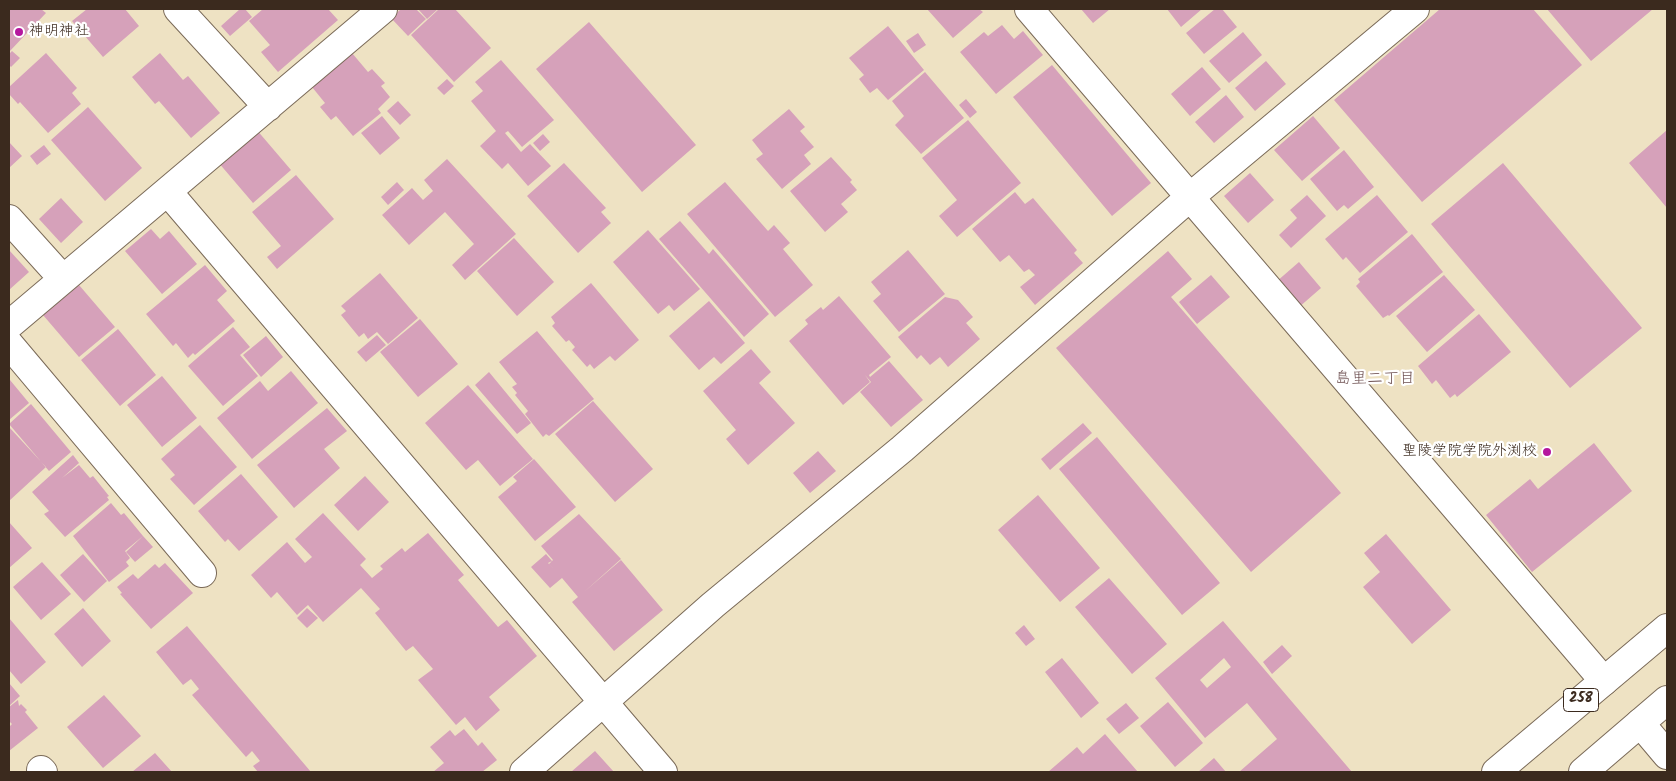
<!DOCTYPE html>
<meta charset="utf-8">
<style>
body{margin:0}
#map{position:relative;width:1676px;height:781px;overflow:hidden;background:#eee2c3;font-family:Kalam,sans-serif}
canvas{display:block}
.frame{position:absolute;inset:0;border:10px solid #3b2a1e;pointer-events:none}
</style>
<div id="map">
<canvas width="1676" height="781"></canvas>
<div class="frame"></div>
</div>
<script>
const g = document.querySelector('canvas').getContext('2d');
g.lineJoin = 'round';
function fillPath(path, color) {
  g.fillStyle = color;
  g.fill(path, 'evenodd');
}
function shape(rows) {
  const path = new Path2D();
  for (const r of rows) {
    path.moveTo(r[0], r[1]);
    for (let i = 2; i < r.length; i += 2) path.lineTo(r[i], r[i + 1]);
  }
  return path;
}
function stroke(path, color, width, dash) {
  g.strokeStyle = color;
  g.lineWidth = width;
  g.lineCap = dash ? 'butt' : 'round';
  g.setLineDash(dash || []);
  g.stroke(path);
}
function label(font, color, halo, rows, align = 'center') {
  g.font = font + ' Kalam,"Klee One",sans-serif';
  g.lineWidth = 4.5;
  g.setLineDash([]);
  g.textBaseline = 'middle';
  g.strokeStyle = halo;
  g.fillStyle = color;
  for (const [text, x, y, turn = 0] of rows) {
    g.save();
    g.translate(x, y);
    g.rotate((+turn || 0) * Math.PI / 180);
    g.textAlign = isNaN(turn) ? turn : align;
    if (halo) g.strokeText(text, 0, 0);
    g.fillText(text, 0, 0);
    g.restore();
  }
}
fillPath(shape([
 [9,9,41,9,46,13,9,52],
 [87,9,125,9,139,26,103,57,72,21],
 [240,9,245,9,252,17,230,36,221,26],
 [263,9,328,9,338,20,278,72,261,52,270,45,249,21],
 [401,9,416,9,426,19,408,36,391,18],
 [418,9,438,9,427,19],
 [439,9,455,9,491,48,454,82,411,35],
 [927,9,979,9,983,12,953,38],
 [1081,9,1110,9,1093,23],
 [1167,9,1202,9,1181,27],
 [1215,9,1222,9,1237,27,1204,54,1186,33],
 [1440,9,1533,9,1582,65,1422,202,1334,100],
 [1547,9,1653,9,1591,61],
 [589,22,696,145,642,192,536,69],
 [1002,25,1014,39,1023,31,1043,55,996,94,960,52,984,32,988,36],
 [888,26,924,70,888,100,877,88,870,93,859,79,864,75,849,58],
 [1243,32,1262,55,1229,83,1209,61],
 [918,33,926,45,914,53,906,41],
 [12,51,20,58,11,67,9,65,9,54],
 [46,53,77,88,72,93,81,104,48,133,20,102,18,104,9,94,9,87],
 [160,53,183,80,188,76,220,113,191,138,159,101,155,104,132,77],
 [352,53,368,72,372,69,385,83,381,86,390,97,378,109,381,113,353,136,336,116,331,120,320,107,325,103,312,87],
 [501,60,554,120,522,147,508,131,505,133,521,152,530,144,551,166,528,186,508,163,502,169,480,146,496,131,471,101,483,91,475,82],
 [1266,61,1286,84,1255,111,1235,88],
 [1052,65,1151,183,1112,216,1013,97],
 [1202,67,1221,89,1190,116,1171,94],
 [925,72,964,118,921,154,895,125,904,116,892,101],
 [447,79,454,86,444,95,437,88],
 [1226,95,1244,117,1214,143,1195,122],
 [966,99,977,112,970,118,959,105],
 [398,101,411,115,400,125,387,111],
 [88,107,142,168,105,201,51,140],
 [789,109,805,127,800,131,814,147,804,155,811,164,782,189,756,159,763,154,752,140],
 [382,116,400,138,380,155,361,133],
 [1313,116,1340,148,1302,181,1274,150],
 [968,120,1021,183,957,237,939,216,957,200,922,158],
 [256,129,291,170,253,203,218,162],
 [1667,130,1667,208,1629,163],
 [543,134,550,142,540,151,533,143],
 [9,142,22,156,9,168],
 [44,145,51,154,37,165,30,156],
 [1344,150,1374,187,1348,209,1344,205,1337,211,1310,179],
 [831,157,852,180,850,182,857,190,841,204,848,212,825,232,790,191],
 [447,159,516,234,465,280,452,265,474,244,445,212,409,245,382,215,412,188,423,200,433,191,424,180],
 [564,163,606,208,601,212,611,223,578,253,527,196],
 [1503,163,1642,328,1570,388,1431,224],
 [1250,173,1274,200,1248,223,1224,196],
 [296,175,334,219,277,269,267,257,281,246,252,212],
 [397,182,404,190,388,205,381,197],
 [725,182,768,231,774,225,790,243,783,249,813,285,775,317,687,214],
 [1015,192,1025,204,1033,198,1077,250,1074,253,1083,263,1035,305,1020,287,1035,275,1029,269,1024,272,1009,255,1000,262,972,229],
 [1307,195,1326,216,1291,248,1279,235,1297,218,1290,210],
 [1377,195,1408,232,1360,273,1346,257,1343,260,1325,239],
 [61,198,83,222,61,243,39,219],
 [680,221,709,254,713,249,769,314,744,337,659,239],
 [151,229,160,239,169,231,197,264,162,294,125,251],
 [648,230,700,289,674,311,669,305,658,314,613,262],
 [1412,234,1443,272,1389,316,1388,315,1383,318,1356,286,1360,282,1358,279],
 [514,238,554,282,517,316,477,271],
 [9,250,29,272,9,290],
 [908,250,945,294,899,332,873,301,881,294,871,282],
 [1168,251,1192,279,1171,297,1341,493,1251,572,1056,348],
 [1299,262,1321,288,1298,308,1276,282],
 [205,265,227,291,217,300,235,321,195,355,193,353,188,358,176,343,173,346,146,314],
 [380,273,418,318,388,344,377,332,368,339,364,333,359,337,341,315,346,311,341,306],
 [1211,275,1230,297,1197,324,1179,302],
 [1444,275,1475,310,1427,352,1396,316],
 [591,283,639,340,615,361,610,356,594,369,590,364,587,367,572,350,575,347,569,340,566,342,552,326,555,323,551,317],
 [79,285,115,327,79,357,43,315],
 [839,296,891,357,869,375,870,377,889,361,923,400,891,427,860,392,871,382,865,375,870,382,843,405,789,341,808,324,805,320,821,307,823,310],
 [945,297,958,300,973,317,966,323,980,339,948,367,940,357,930,365,921,355,917,359,898,337],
 [709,301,745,343,721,364,714,357,699,370,669,336],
 [1479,314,1511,352,1457,397,1455,394,1450,398,1436,380,1432,384,1418,366],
 [420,319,458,364,418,397,380,352],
 [233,327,250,347,240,355,258,376,223,406,188,366],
 [118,329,156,375,120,406,81,360],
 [537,331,594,399,549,436,546,434,543,437,525,414,528,411,515,395,517,393,512,387,517,384,499,362],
 [377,335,386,345,366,362,357,352],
 [266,336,283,357,261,377,243,355],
 [751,349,771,372,759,383,795,423,748,465,726,439,736,430,703,391],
 [291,371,318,403,252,459,217,418,260,381,268,391],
 [489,372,531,423,517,434,475,385],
 [162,376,197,418,162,447,127,405],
 [10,380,29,403,9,420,9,381],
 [468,385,533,459,500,486,478,460,466,470,425,423],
 [593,401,653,469,615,502,555,434],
 [31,404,71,452,49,471,9,424],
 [327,408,347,431,324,449,340,468,294,508,257,465],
 [1083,423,1092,433,1050,470,1041,459],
 [200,425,237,467,194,505,170,479,175,475,161,459],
 [9,427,46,467,9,501],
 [1097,437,1220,583,1182,615,1059,469],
 [1594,443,1632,491,1532,572,1486,515,1530,479,1538,489],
 [818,451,836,471,810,493,793,473],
 [73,455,79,463,62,478,79,465,90,478,93,476,109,496,107,497,109,500,65,537,44,514,49,511,32,492],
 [534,459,576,507,535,541,498,497,517,481,513,477],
 [241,474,278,517,239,551,228,539,225,542,198,511],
 [365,476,389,502,358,531,334,505],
 [1038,495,1100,568,1060,602,998,530],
 [111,503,121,515,124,513,143,536,125,551,130,558,126,562,129,566,109,582,73,536],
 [323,513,366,559,360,565,372,578,383,569,380,566,402,548,405,552,428,533,464,575,458,580,498,627,507,620,537,656,489,697,500,710,476,731,465,717,456,725,418,680,433,669,413,646,406,651,375,613,380,609,361,588,323,622,308,605,297,615,277,592,271,598,251,575,287,542,305,563,312,557,295,539],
 [579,514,621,559,584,592,621,560,663,610,614,651,572,602,578,597,562,578,550,588,531,567,546,554,552,561,548,563,553,568,549,564,553,560,541,546],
 [9,522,32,548,9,568],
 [1386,534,1451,610,1412,644,1363,587,1380,572,1364,553],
 [143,536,153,547,135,562,126,552],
 [83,554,107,581,84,602,60,575],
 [42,562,71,594,41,620,13,587],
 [165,563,193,593,151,629,120,594,122,593,117,587,133,574,138,579,155,564,159,568],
 [1109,578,1167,644,1132,674,1075,607],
 [83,608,111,641,82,667,54,634],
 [307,608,318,618,307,628,297,618],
 [9,618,46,662,21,684,9,670],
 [1223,621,1352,772,1239,772,1277,739,1247,703,1205,738,1155,678],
 [1224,658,1231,667,1207,688,1200,680],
 [1024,625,1035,639,1026,646,1015,633],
 [187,626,311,772,258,772,253,766,260,761,252,751,246,757,192,695,199,689,191,679,183,685,156,652],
 [1282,645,1292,656,1272,674,1263,662],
 [1062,658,1099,703,1081,718,1045,672],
 [9,683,20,696,9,706],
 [104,695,141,736,103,768,67,727],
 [18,700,19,706,21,704,27,710,25,712,38,728,9,751,9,727,12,724,9,721,9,707],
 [1168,702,1203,743,1175,767,1140,726],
 [1126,703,1139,718,1119,734,1106,719],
 [464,729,478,746,482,742,497,760,482,772,433,772,444,763,430,747,450,730,455,736],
 [1105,734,1138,772,1048,772,1077,747,1083,754],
 [595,751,614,772,571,772],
 [155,753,172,772,132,772],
 [1214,758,1226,772,1198,772]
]), '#d6a1ba');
const minor = shape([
 [178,9,268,107],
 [1029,9,1604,681],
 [168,192,663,772],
 [9,219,63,279],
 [9,325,383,9],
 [9,344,202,573],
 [1640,723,1667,755],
 [41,770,43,772],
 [524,772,713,605,902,449,1190,197,1415,9]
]);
const highway = shape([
 [1496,772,1667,628],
 [1583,772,1667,700]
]);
stroke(minor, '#7a6a58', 30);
stroke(highway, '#7a6a58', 30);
stroke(minor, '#fff', 28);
stroke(highway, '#fff', 28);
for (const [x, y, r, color] of [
 [19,32,5,"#b5179e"],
 [1547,452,5,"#b5179e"]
]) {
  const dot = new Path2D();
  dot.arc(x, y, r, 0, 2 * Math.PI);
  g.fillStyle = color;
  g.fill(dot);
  stroke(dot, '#fff', 2);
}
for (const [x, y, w] of [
 [1581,700,35]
]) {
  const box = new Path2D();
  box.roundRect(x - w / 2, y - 11.5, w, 23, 4);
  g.fillStyle = '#fff';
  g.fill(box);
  stroke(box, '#3b2a1e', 1);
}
label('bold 14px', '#3b2a1e', null, [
 ["258",1581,700]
]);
label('15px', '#3b2a1e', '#fff', [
 ["神明神社",29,32],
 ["聖陵学院学院外渕校",1537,452,"right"]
], 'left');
label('16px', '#715455', '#fff', [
 ["島里二丁目",1375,380]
]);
</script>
